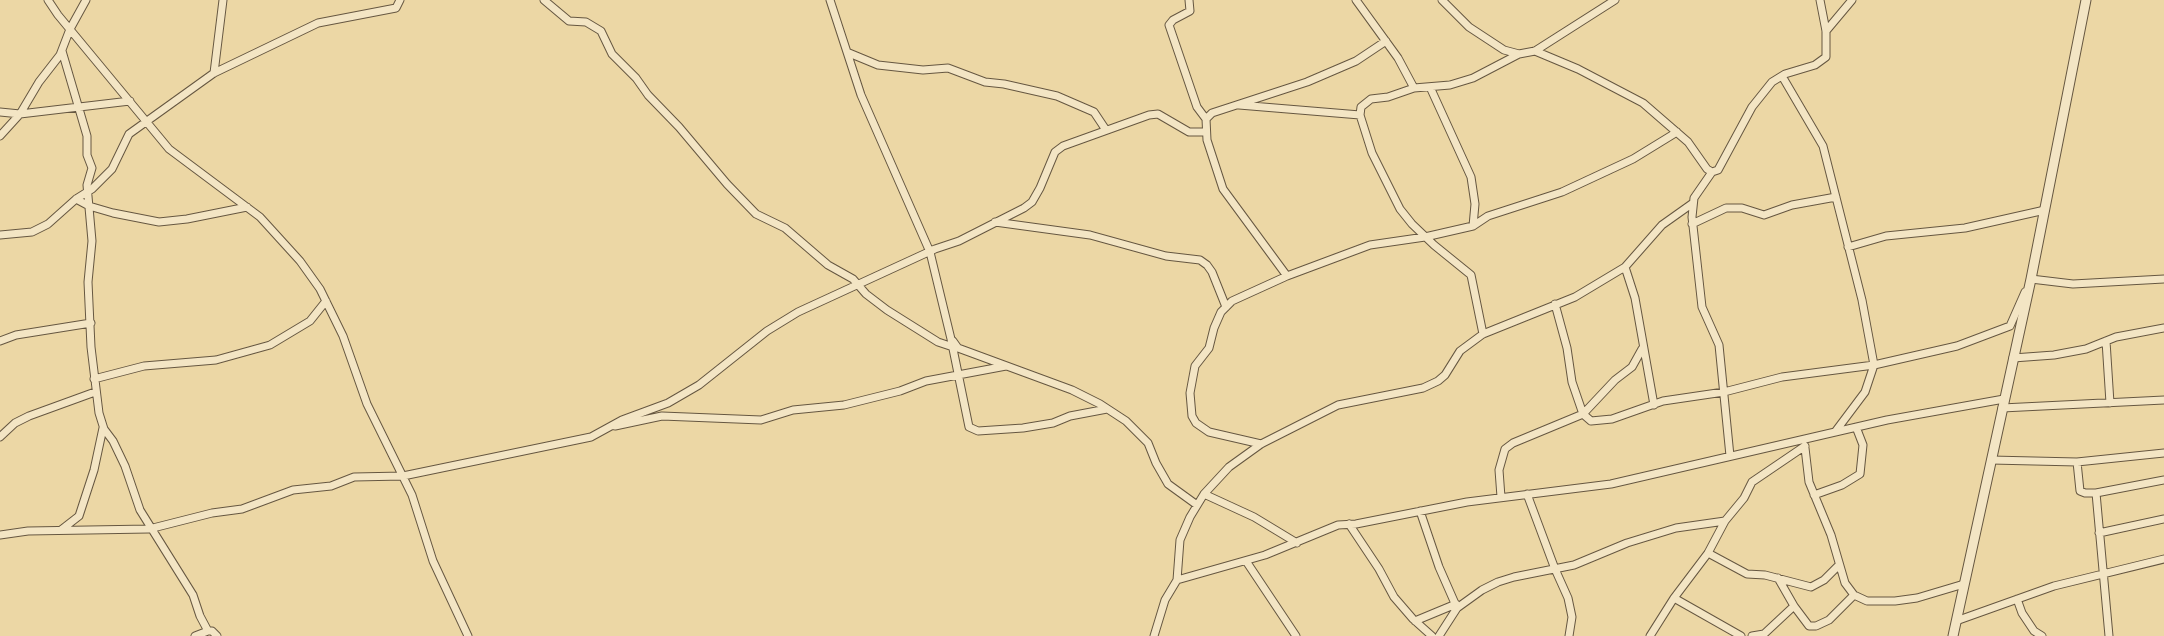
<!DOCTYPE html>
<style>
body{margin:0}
canvas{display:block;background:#ecd7a5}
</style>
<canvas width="2164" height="636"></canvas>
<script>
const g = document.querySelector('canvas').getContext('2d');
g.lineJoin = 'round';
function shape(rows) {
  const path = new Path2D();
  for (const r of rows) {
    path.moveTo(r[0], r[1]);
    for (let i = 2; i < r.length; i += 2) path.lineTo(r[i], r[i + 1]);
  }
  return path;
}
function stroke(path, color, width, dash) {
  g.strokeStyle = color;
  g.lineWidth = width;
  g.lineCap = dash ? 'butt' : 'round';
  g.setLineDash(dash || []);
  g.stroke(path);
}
const minor = shape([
 [48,0,58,15,169,149,260,217,300,261,320,289,343,336,367,404,412,495,433,561,468,636],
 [544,0,569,21,586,22,601,31,612,54,636,78,648,95,679,127,727,184,756,214,785,228,828,265,853,279,866,294,887,310,938,342,953,347],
 [830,0,861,95,930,252,951,339,969,427,978,431,1023,428,1053,423,1070,416,1107,409],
 [1189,0,1190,11,1173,20,1169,25,1197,107,1206,119],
 [1356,0,1398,58,1414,88],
 [1442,0,1469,27,1504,50,1519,54],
 [1826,31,1852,0],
 [62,51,87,136,87,155,92,168,87,185,92,241,88,282,91,347,99,413,104,429,113,441,125,466,140,510,193,595,200,616,208,631,195,636],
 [1535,51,1578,69,1643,103,1688,142,1707,169,1712,172,1718,170,1752,107,1772,82,1785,74,1815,65,1826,57,1826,31,1820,0],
 [849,53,878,65,923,70,948,68,985,82,1004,84,1057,96,1094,112,1106,130],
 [214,73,223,0],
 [1782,76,1823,146,1862,300,1874,365,1865,392,1835,432],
 [1430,87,1471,177,1475,204,1473,226],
 [1239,105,1360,115],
 [0,112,20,114,130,101],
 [0,136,20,114,39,82,60,55,70,29,86,0],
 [1712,172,1694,198,1692,217,1702,307,1719,345,1730,456],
 [76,199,89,206,113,213,159,222,187,219,247,207],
 [995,222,1090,235,1166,256,1200,260,1207,265,1212,272,1226,307],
 [1692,224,1726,208,1742,208,1764,215,1792,205,1836,197],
 [0,235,32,232,48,224,76,199,92,189,112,169,129,134,214,73,318,23,396,8,400,0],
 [1848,247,1886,236,1965,228,2045,210],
 [1625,267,1635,298,1654,405],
 [1287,276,1223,189,1207,140,1206,119,1212,113,1307,82,1356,61,1386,41],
 [2030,283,2031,279,2073,284,2164,279],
 [1555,304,1567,348,1572,382,1583,414,1591,421,1612,419,1663,401,1724,392,1782,377,1874,365,1957,346,2010,326,2025,292],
 [1483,334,1471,275,1434,245,1412,224,1400,209,1372,153,1360,115,1361,107,1371,99,1388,97,1414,88,1450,85,1473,78,1519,54,1535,51,1615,0],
 [0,341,16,335,91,323],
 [953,341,958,348,1072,390,1100,404,1126,421,1148,443,1156,463,1168,484,1197,505],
 [2106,341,2110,403],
 [2013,358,2054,355,2086,349,2116,337,2164,328],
 [94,379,144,366,216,360,270,345,310,321,326,301],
 [2002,408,2164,400],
 [615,426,662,416,761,420,793,410,844,405,900,391,926,381,1006,366],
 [0,437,15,423,29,416,95,392],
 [1261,444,1209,432,1196,423,1192,416,1190,393,1195,366,1209,348,1214,328,1221,312,1232,301,1287,276,1370,245,1425,237,1473,226,1488,216,1562,192,1633,159,1677,132],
 [1805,448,1809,482,1831,535,1845,583,1854,595,1867,601,1895,601,1917,598,1964,584],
 [1991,460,2077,462,2164,453],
 [2077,462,2080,491,2085,493,2096,493],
 [1204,494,1254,517,1297,543],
 [1527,494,1555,569,1568,598,1572,617,1569,636],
 [1814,495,1842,485,1860,474,1863,445,1856,427],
 [1501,497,1499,470,1505,449,1513,443,1583,414,1615,380,1632,367,1642,349],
 [1420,511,1439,567,1457,608],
 [1349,524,1379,569,1394,597,1413,619,1432,636],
 [61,530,79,516,94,470,103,428],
 [2099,533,2164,519],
 [0,535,28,531,149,529,212,513,242,509,293,490,331,486,354,477,403,476,591,437,622,420,668,403,699,385,767,331,798,312,935,249,959,241,1024,208,1032,202,1040,188,1055,152,1063,146,1149,115,1158,114,1189,132,1206,132],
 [1708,553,1747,574,1765,575,1811,587,1824,580,1839,565],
 [1246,561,1296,636],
 [1778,578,1794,606,1809,626,1816,626,1829,620,1854,595],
 [1177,580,1180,540,1190,517,1204,494,1229,467,1261,444,1338,405,1423,388,1438,381,1445,375,1460,351,1483,334,1575,297,1625,267,1662,225,1693,203],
 [1674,598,1741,636],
 [2017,599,2022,613,2034,631,2042,636],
 [1415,621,1456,604],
 [1956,621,2054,586,2164,559],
 [208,631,212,631,217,636],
 [1154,636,1165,600,1177,580,1265,555,1338,525,1356,524,1467,502,1611,484,1887,420,2004,399],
 [1439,636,1457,608,1482,590,1498,582,1514,577,1574,565,1627,543,1676,528,1725,521],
 [1650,636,1674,598,1708,553,1725,521,1744,498,1752,482,1805,446],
 [1752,636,1764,634,1794,606],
 [2109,636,2096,493,2164,480]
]);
const tertiary = shape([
 [1953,636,2031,279,2086,0]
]);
stroke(minor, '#665741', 9);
stroke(tertiary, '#665741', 11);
stroke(minor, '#f3e5c4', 7);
stroke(tertiary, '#f3e5c4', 9);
</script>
